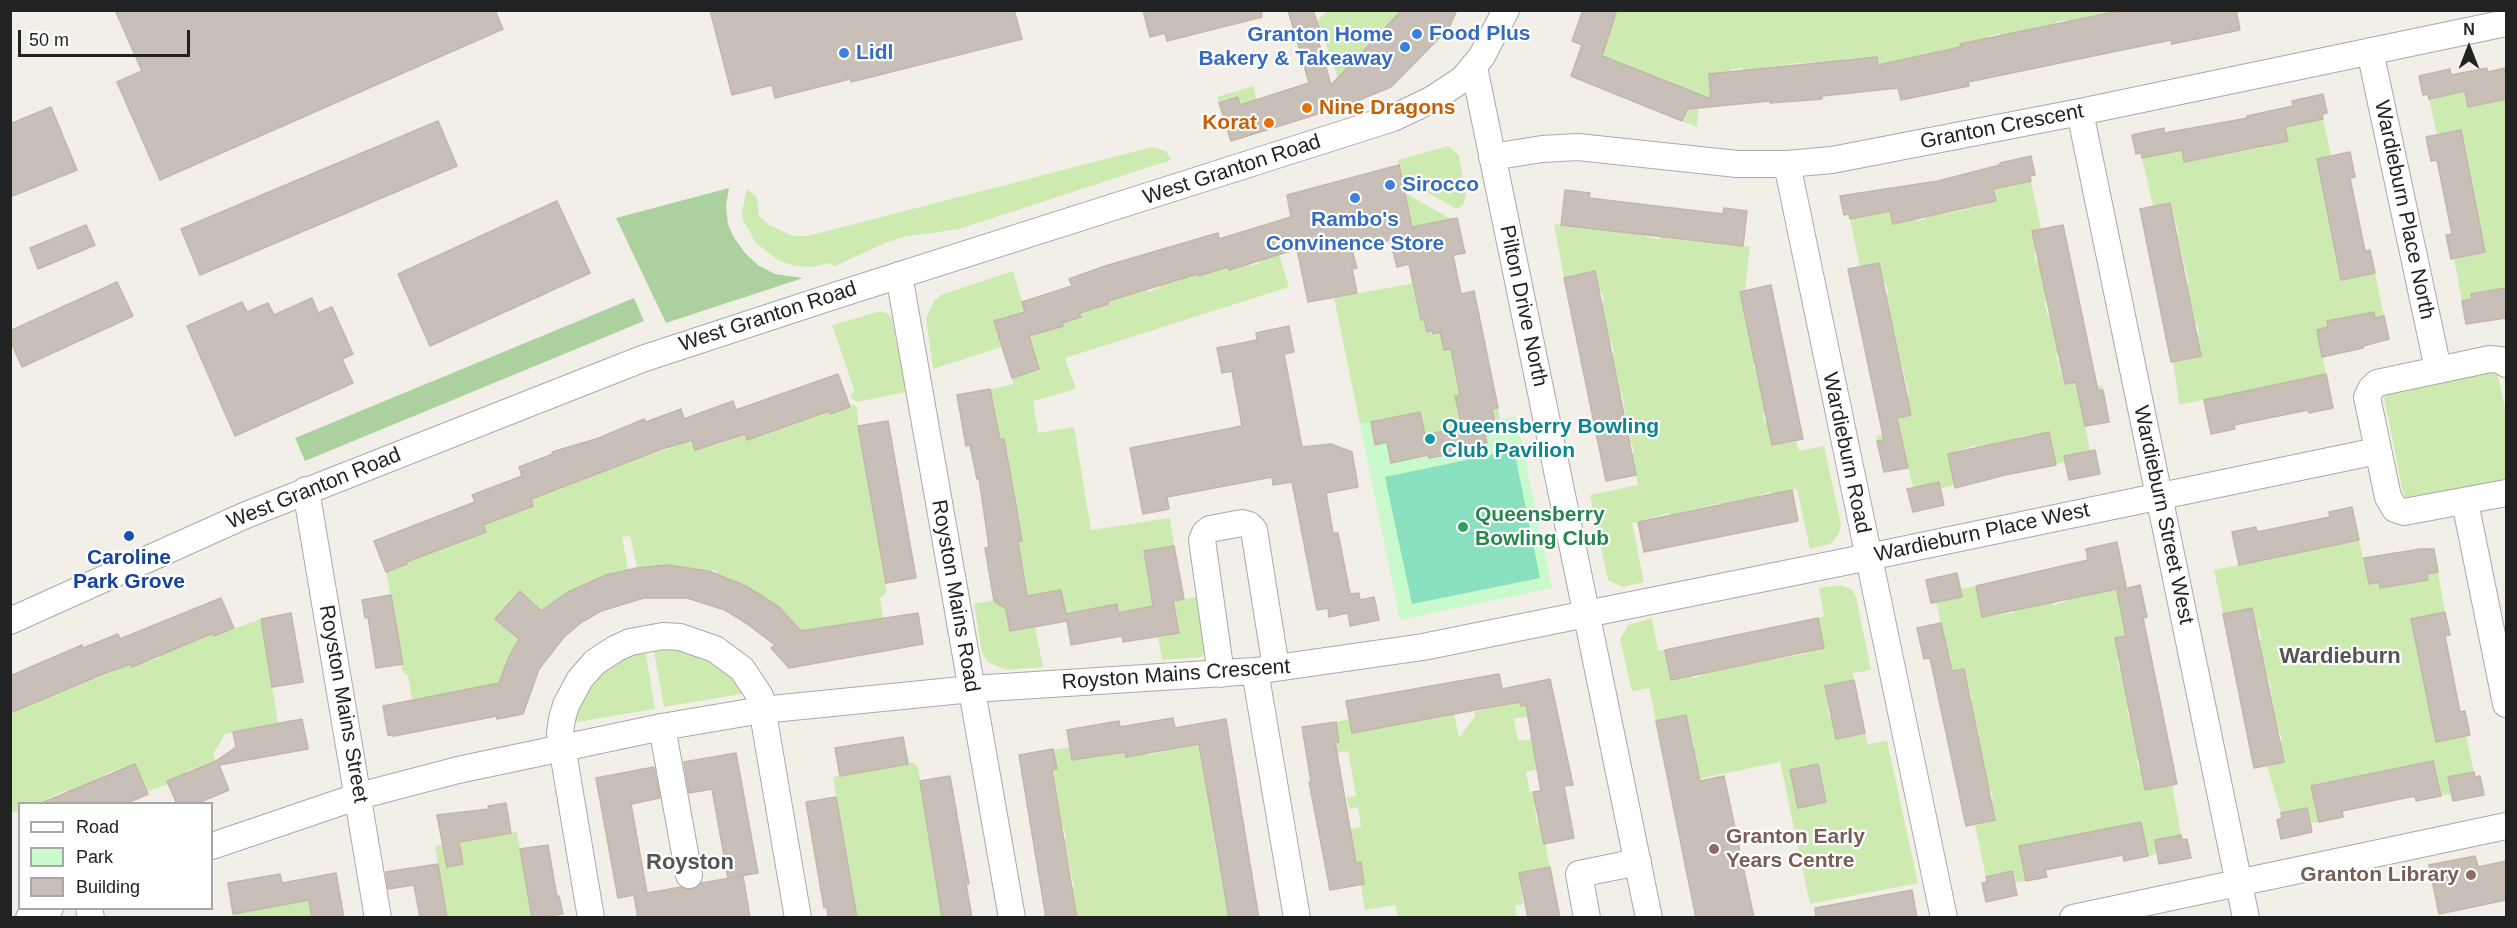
<!DOCTYPE html>
<style>
body{margin:0}
#map{position:relative;width:2517px;height:928px;overflow:hidden;background:#f2efe9;font-family:Helvetica,sans-serif}
canvas{display:block}
.frame{position:absolute;inset:0;border:12px solid #222;pointer-events:none}
.legend{position:absolute;left:18px;top:802px;width:195px;height:108px;box-sizing:border-box;background:#fff;border:2px solid #a7a7a7;margin:0;padding:8px 10px;list-style:none;font-size:18px;color:#222}
.legend li{display:flex;align-items:center;gap:12px;height:30px}
.legend b{width:30px;border:2px solid #a7a7a7}
.north{position:absolute;left:2439px;top:18px;width:60px;height:60px;-webkit-text-stroke:4px #fff;paint-order:stroke;rotate:0deg;font-size:16px;font-weight:700;line-height:24px;text-align:center;color:#222}
.north::after{content:'';display:block;margin:auto;width:21px;height:27px;background:#222;clip-path:polygon(50% 0,100% 100%,50% 72%,0 100%)}
.scale{position:absolute;left:18px;top:30px;width:172px;height:27px;box-sizing:border-box;border:3px solid #222;border-top:0;padding-left:8px;font-size:18px;line-height:21px;white-space:nowrap;color:#222;-webkit-text-stroke:4px #fff;paint-order:stroke}
</style>
<div id="map">
<canvas width="2517" height="928"></canvas>
<div class="frame"></div>
<ul class="legend">
<li><b style="height:8px;background:#fff"></b>Road</li>
<li><b style="height:16px;background:#c8facc"></b>Park</li>
<li><b style="height:16px;background:#c7bfb8"></b>Building</li>
</ul>
<div class="north">N</div>
<div class="scale">50 m</div>
</div>
<script>
const g = document.querySelector('canvas').getContext('2d');
g.lineJoin = 'round';
function fillPath(path, color) {
  g.fillStyle = color;
  g.fill(path, 'evenodd');
}
function shape(rows) {
  const path = new Path2D();
  for (const r of rows) {
    path.moveTo(r[0], r[1]);
    for (let i = 2; i < r.length; i += 2) path.lineTo(r[i], r[i + 1]);
  }
  return path;
}
function stroke(path, color, width, dash) {
  g.strokeStyle = color;
  g.lineWidth = width;
  g.lineCap = dash ? 'butt' : 'round';
  g.setLineDash(dash || []);
  g.stroke(path);
}
function label(font, color, halo, rows, align = 'center') {
  g.font = font + ' Helvetica,sans-serif';
  g.lineWidth = 4.5;
  g.setLineDash([]);
  g.textBaseline = 'middle';
  g.strokeStyle = halo;
  g.fillStyle = color;
  for (const [text, x, y, turn = 0] of rows) {
    g.save();
    g.translate(x, y);
    g.rotate((+turn || 0) * Math.PI / 180);
    g.textAlign = isNaN(turn) ? turn : align;
    if (halo) g.strokeText(text, 0, 0);
    g.fillText(text, 0, 0);
    g.restore();
  }
}
fillPath(shape([
 [1396,10,1408,22,1395,35,1384,26,1340,77,1352,103,1348,105,1317,21,1327,11],
 [1617,11,2124,11,2067,22,2066,20,2056,22,2056,24,2000,36,1999,33,1989,36,1989,38,1960,44,1961,48,1923,55,1898,89,1880,90,1877,57,1854,59,1853,58,1844,59,1844,61,1798,63,1743,71,1742,68,1731,69,1731,72,1709,74,1712,107,1698,108,1697,127,1682,121,1692,93,1605,57,1599,58],
 [2461,73,2468,107,2506,99,2506,288,2472,294,2472,299,2462,301,2454,259,2485,252,2461,130,2437,134,2429,99,2455,93,2451,75],
 [1253,86,1257,100,1240,105,1238,97,1219,103,1217,97],
 [2293,108,2297,125,2323,119,2331,156,2317,159,2341,280,2375,273,2384,316,2375,318,2373,312,2328,321,2328,327,2317,330,2326,374,2179,405,2173,361,2201,356,2197,335,2199,335,2197,324,2195,324,2187,285,2189,284,2177,234,2179,234,2170,203,2153,206,2142,158,2178,132,2185,162,2266,147,2282,111],
 [1448,146,1459,155,1466,196,1463,205,1457,209,1401,178,1398,160],
 [1152,147,1166,151,1171,160,959,229,903,237,885,243,835,266,827,263,813,267,794,266,778,260,756,243,743,220,742,211,747,189,757,197,759,216,769,225,793,236,808,236],
 [1989,170,2005,186,2031,181,2041,229,2032,232,2036,252,2034,252,2036,262,2039,262,2047,302,2045,303,2047,314,2049,314,2058,353,2056,354,2064,384,2095,378,2097,386,2102,385,2103,390,2079,395,2090,451,2064,456,2065,462,2056,464,2049,432,2017,437,2018,439,1977,448,1976,445,1948,454,1954,485,1940,489,1938,482,1913,487,1901,436,1877,441,1876,436,1886,433,1887,421,1911,415,1907,396,1909,395,1885,294,1888,294,1886,283,1860,267,1850,219,1876,214,1886,193,1893,224,1914,219,1915,221,1926,219,1926,217,1964,210,1995,202],
 [1405,193,1451,219,1412,227],
 [1554,224,1646,235,1646,237,1659,239,1659,236,1750,247,1745,291,1740,292,1755,363,1753,364,1766,413,1763,414,1765,423,1768,423,1773,445,1796,441,1799,451,1824,446,1841,524,1839,533,1832,543,1810,549,1797,489,1771,494,1770,492,1760,495,1760,497,1721,505,1720,503,1670,515,1669,513,1632,523,1644,582,1623,587,1608,580,1590,495,1638,485,1632,454,1634,453,1632,443,1630,443,1622,393,1620,393,1612,354,1614,353,1612,343,1610,343,1601,303,1604,302,1602,292,1599,292,1595,272,1564,278],
 [1279,254,1289,287,1065,358,1076,389,1033,401,1038,433,1074,427,1091,530,1170,518,1174,546,1144,551,1148,583,1157,606,1118,613,1116,605,1066,614,1061,590,1029,596,1025,600,1015,542,1020,521,1019,513,1017,513,1009,461,1004,439,998,440,996,419,988,390,1013,384,1012,378,1039,369,1026,334,1081,317,1079,310,1108,304,1108,301,1147,289,1148,292,1159,288,1158,286,1197,274,1198,276,1208,273,1208,270,1227,264,1248,264,1250,266,1260,263,1259,260],
 [1013,271,1025,312,1002,347,933,369,926,318,934,301,941,295],
 [1457,275,1458,281,1414,290,1421,320,1432,317,1433,321,1425,323,1427,331,1432,330,1433,334,1440,332,1452,348,1460,395,1455,397,1465,414,1498,408,1500,419,1425,435,1420,412,1360,424,1334,298],
 [881,311,888,314,892,319,906,392,857,402,852,399,850,394,855,392,832,325],
 [2491,373,2497,375,2499,379,2506,413,2506,479,2411,499,2406,498,2403,493,2384,397,2388,394],
 [853,404,857,407,859,435,887,592,880,598,883,617,879,620,824,629,823,627,814,629,814,631,802,632,777,604,775,606,748,587,717,574,717,571,667,565,637,568,630,536,622,537,628,569,592,581,560,598,516,649,514,648,499,686,487,685,478,687,478,689,423,699,422,697,412,699,408,675,402,671,401,664,403,663,386,572,407,564,405,559,409,560,485,532,483,524,533,506,530,497,673,447,672,444,691,438,696,450,714,443,716,445,744,433,748,440,825,413,824,409,828,407,831,414],
 [519,591,520,591,523,614,510,602],
 [501,612,513,622,507,629,495,619],
 [2359,540,2369,584,2379,582,2380,588,2428,579,2427,574,2438,572,2445,612,2411,619,2436,741,2466,735,2474,772,2448,777,2452,794,2441,796,2433,761,2312,786,2319,822,2310,823,2307,808,2281,813,2267,766,2284,762,2280,741,2282,740,2279,730,2277,730,2269,679,2267,679,2259,640,2261,639,2259,629,2257,629,2252,608,2223,614,2214,570],
 [2078,565,2117,567,2123,595,2118,596,2123,621,2139,633,2115,638,2119,657,2117,658,2119,668,2121,668,2129,708,2127,709,2129,719,2131,719,2139,759,2137,760,2139,769,2172,785,2181,835,2155,840,2158,854,2148,856,2140,822,2019,846,2026,881,2014,883,2012,871,1986,877,1975,825,1995,820,1992,801,1993,800,1991,791,1989,791,1970,700,1972,699,1964,669,1942,673,1948,653,1936,602,1962,597,1961,589,1976,586,1982,617,2014,613,2014,610,2053,602,2054,605,2065,602,2065,600,2085,596],
 [1841,585,1853,590,1856,597,1871,670,1853,673,1854,680,1825,686,1829,717,1831,717,1836,739,1865,733,1868,744,1887,741,1918,883,1810,904,1780,762,1669,785,1694,746,1686,715,1656,721,1649,688,1632,691,1620,639,1628,625,1652,618,1658,651,1665,650,1671,680,1692,676,1693,678,1703,675,1703,673,1803,654,1824,648,1818,618,1824,616,1819,588],
 [1202,596,1207,653,1200,657,1162,660,1158,636,1176,633,1179,629,1173,601],
 [996,600,999,604,1005,604,1009,628,1016,630,1035,627,1043,667,1006,670,988,662,982,653,974,604],
 [261,619,278,723,225,734,213,754,216,761,186,771,187,773,168,784,147,792,135,764,105,774,105,776,67,792,66,790,39,803,20,804,19,811,11,813,11,715,16,711,107,674,112,672,112,669,129,662,132,667,161,657,160,655,211,629,214,636],
 [653,646,681,647,711,657,747,693,664,707],
 [645,648,655,709,571,723,579,697,614,660],
 [1517,686,1521,705,1530,704,1528,716,1514,719,1518,741,1533,739,1537,769,1526,772,1530,793,1533,792,1537,823,1539,823,1545,843,1550,867,1519,873,1523,904,1515,906,1517,917,1398,917,1395,905,1365,910,1361,885,1364,884,1361,863,1353,864,1350,829,1361,827,1358,807,1349,809,1347,797,1356,796,1348,751,1337,753,1332,743,1339,741,1336,722,1349,719,1352,731,1422,719,1423,721,1454,713,1459,738,1475,716,1474,712,1504,705,1502,689],
 [1202,743,1200,748,1208,803,1218,862,1232,917,1077,917,1072,887,1074,887,1064,838,1066,837,1064,828,1062,828,1053,775,1050,771,1056,769,1053,750,1070,747,1094,758,1125,751,1126,757,1148,753,1148,755],
 [914,762,918,767,942,917,857,917,833,777],
 [517,832,532,917,447,917,435,846],
 [312,898,310,903,312,917,234,917,233,912,265,909]
]), '#cdebb0');
fillPath(shape([
 [729,188,726,206,728,224,733,236,745,253,759,266,775,274,803,278,666,323,616,218],
 [634,298,644,321,305,461,295,438]
]), '#add19e');
fillPath(shape([
 [1420,412,1425,434,1516,416,1552,588,1400,620,1360,424]
]), '#c8facc');
fillPath(shape([
 [1514,450,1540,578,1412,604,1385,477]
]), '#88e0be');
const building = shape([
 [115,10,495,10,503,29,160,180,117,82,142,71,115,10],
 [710,10,1014,10,1022,39,851,82,850,79,775,98,772,85,732,95,710,10],
 [1143,10,1261,10,1262,17,1167,41,1165,33,1150,37,1143,10],
 [1288,10,1313,10,1323,40,1319,43,1331,85,1402,10,1457,10,1449,28,1391,87,1347,105,1231,141,1219,103,1238,97,1240,105,1309,83,1288,10],
 [1583,10,1617,10,1602,56,1711,99,1709,74,1877,57,1878,65,1961,47,1960,44,2124,10,2236,10,2240,30,2172,44,2171,40,2103,54,1968,82,1969,86,1901,100,1898,88,1822,96,1822,99,1770,103,1770,101,1687,109,1682,121,1571,76,1582,45,1572,41,1583,10],
 [2487,68,2487,72,2506,68,2506,99,2468,107,2465,91,2429,99,2428,94,2423,95,2419,76,2450,69,2451,75,2487,68],
 [2323,94,2327,113,2322,114,2323,119,2285,127,2288,141,2184,162,2182,150,2142,158,2141,153,2136,154,2132,135,2164,128,2164,133,2248,118,2247,116,2293,106,2292,101,2323,94],
 [51,107,77,170,10,197,10,124,51,107],
 [438,121,457,166,200,275,181,229,438,121],
 [2461,130,2485,252,2451,259,2446,235,2452,234,2437,160,2431,161,2426,137,2461,130],
 [2350,152,2355,177,2350,178,2365,251,2370,250,2375,273,2341,280,2317,159,2350,152],
 [2031,156,2035,175,2030,176,2031,181,1993,189,1996,201,1893,224,1890,211,1850,219,1849,214,1844,215,1840,196,1938,181,2000,165,2000,163,2031,156],
 [1399,165,1412,227,1457,218,1465,253,1453,255,1461,294,1474,291,1498,408,1492,409,1496,427,1484,429,1487,443,1463,448,1464,451,1451,454,1429,458,1428,455,1391,463,1387,442,1375,445,1371,422,1420,412,1425,435,1462,427,1455,396,1460,395,1451,349,1444,350,1440,332,1433,334,1432,330,1427,332,1424,319,1421,320,1409,264,1397,267,1390,240,1352,250,1357,268,1352,269,1357,293,1308,302,1297,249,1229,270,1228,267,1198,276,1197,274,1108,301,1108,304,1079,313,1081,317,1062,323,1063,326,1029,336,1039,369,1012,378,994,321,1025,312,1022,302,1072,286,1069,279,1105,266,1218,233,1219,239,1291,217,1287,195,1399,165],
 [1565,190,1590,193,1589,198,1723,214,1724,208,1747,211,1743,246,1561,225,1565,190],
 [557,201,590,273,430,346,398,274,557,201],
 [2170,203,2201,356,2171,362,2140,209,2170,203],
 [86,225,95,245,38,269,30,248,86,225],
 [2063,225,2098,391,2103,390,2109,422,2085,426,2076,382,2065,384,2032,231,2063,225],
 [1879,263,1911,415,1897,418,1908,468,1884,472,1877,441,1884,440,1848,269,1879,263],
 [1595,271,1636,475,1606,481,1564,278,1595,271],
 [117,282,133,316,22,367,10,340,10,331,117,282],
 [1771,285,1803,439,1772,445,1740,292,1771,285],
 [2506,288,2506,318,2466,324,2462,301,2472,299,2471,294,2506,288],
 [312,298,318,313,332,307,353,354,342,359,353,383,235,436,187,326,242,302,247,312,268,303,274,315,312,298],
 [2374,312,2375,318,2384,316,2389,339,2363,346,2363,348,2322,357,2317,330,2328,327,2327,321,2374,312],
 [1289,326,1294,352,1284,354,1302,447,1331,444,1352,452,1358,487,1326,493,1333,533,1338,533,1350,594,1359,593,1360,600,1374,597,1379,620,1350,626,1348,613,1329,617,1328,608,1317,610,1292,482,1273,485,1272,477,1167,497,1169,509,1143,514,1130,448,1242,426,1232,371,1222,373,1217,348,1257,340,1256,333,1289,326],
 [838,374,850,407,830,414,829,411,747,440,745,434,695,450,692,440,662,449,531,499,533,506,483,525,486,532,406,562,407,564,386,572,374,541,475,502,472,495,522,476,519,467,553,454,552,452,599,438,644,419,646,422,681,409,684,419,733,401,736,410,838,374],
 [2326,374,2333,408,2309,413,2308,410,2234,425,2235,429,2211,434,2204,400,2326,374],
 [990,389,1000,440,1004,439,1019,522,1022,541,1018,542,1027,596,1061,590,1066,614,1117,604,1118,613,1153,606,1144,551,1174,546,1184,599,1173,601,1179,633,1123,642,1122,636,1071,645,1067,621,1010,631,1006,609,994,601,985,548,989,547,979,478,977,479,970,445,966,446,957,395,990,389],
 [888,421,916,578,886,583,858,426,888,421],
 [2049,432,2056,465,2005,475,1955,488,1948,454,2049,432],
 [2095,450,2100,474,2069,480,2064,456,2095,450],
 [1939,482,1944,505,1913,512,1907,489,1939,482],
 [1792,490,1798,521,1644,552,1638,522,1792,490],
 [2352,507,2359,540,2239,565,2232,532,2256,527,2257,532,2330,517,2329,512,2352,507],
 [2117,542,2126,587,1982,617,1976,586,2088,560,2086,549,2117,542],
 [2421,549,2434,549,2438,572,2427,574,2428,580,2380,588,2379,582,2369,584,2364,558,2421,549],
 [668,565,709,571,746,586,779,607,801,631,918,613,923,644,789,668,771,648,775,645,746,623,725,610,687,598,644,598,601,611,582,622,564,637,539,669,523,714,497,719,497,716,394,736,388,735,383,706,499,683,509,657,519,639,495,619,520,591,541,611,568,592,606,575,637,568,668,565],
 [1957,573,1962,597,1931,603,1926,580,1957,573],
 [2140,585,2147,617,2143,618,2177,784,2145,790,2115,638,2126,636,2117,591,2140,585],
 [391,595,403,664,376,668,368,617,365,618,362,600,391,595],
 [221,598,234,628,214,636,213,633,132,667,130,664,101,675,10,713,10,676,82,645,83,648,118,634,120,639,221,598],
 [2252,608,2284,762,2254,768,2223,614,2252,608],
 [2445,612,2450,635,2445,636,2460,712,2465,711,2470,735,2436,742,2411,619,2445,612],
 [291,613,303,682,272,687,261,619,291,613],
 [1818,618,1824,648,1671,680,1665,650,1818,618],
 [1941,623,1952,671,1964,669,1995,820,1966,826,1930,658,1924,659,1917,628,1941,623],
 [1499,674,1502,689,1550,679,1573,785,1564,786,1574,838,1544,844,1533,792,1541,791,1526,705,1521,706,1520,702,1486,708,1352,733,1346,701,1499,674],
 [1854,680,1865,733,1836,739,1825,686,1854,680],
 [1686,715,1700,781,1724,776,1754,918,1696,918,1656,721,1686,715],
 [1173,718,1175,728,1226,719,1259,918,1229,918,1199,744,1126,757,1125,752,1072,760,1067,730,1119,721,1120,727,1173,718],
 [302,719,308,749,219,765,229,790,196,804,177,804,167,781,216,761,236,747,233,732,302,719],
 [1336,722,1339,742,1335,742,1356,863,1361,862,1364,884,1330,890,1309,782,1311,782,1302,727,1336,722],
 [903,737,908,764,840,776,835,748,903,737],
 [1053,749,1057,769,1052,770,1077,918,1046,918,1019,755,1053,749],
 [736,753,758,873,728,878,712,789,689,793,684,762,736,753],
 [2433,761,2441,796,2416,801,2415,796,2342,811,2343,817,2319,822,2311,786,2433,761],
 [135,764,148,794,125,804,39,804,135,764],
 [1818,764,1826,802,1798,808,1790,770,1818,764],
 [654,767,660,798,631,804,647,893,681,887,691,890,701,883,743,876,750,918,638,918,634,895,618,898,596,778,654,767],
 [2474,772,2475,777,2480,776,2484,795,2453,801,2448,777,2474,772],
 [950,776,969,884,966,884,972,918,942,918,920,781,950,776],
 [836,797,842,831,857,918,828,918,827,907,824,908,806,802,836,797],
 [506,803,511,833,459,842,463,864,447,867,437,815,489,809,488,806,506,803],
 [2307,808,2312,832,2281,839,2277,820,2282,818,2281,813,2307,808],
 [2141,822,2148,856,2124,861,2123,855,2045,870,2047,877,2026,881,2019,846,2141,822],
 [2181,835,2182,840,2187,839,2191,858,2159,864,2155,840,2181,835],
 [548,845,557,897,559,896,563,914,532,918,520,849,548,845],
 [2475,856,2478,867,2506,861,2506,900,2439,914,2429,865,2475,856],
 [438,864,447,918,420,918,414,885,388,889,386,872,438,864],
 [1550,867,1560,918,1528,918,1519,873,1550,867],
 [2012,871,2017,895,1986,902,1982,883,1987,882,1986,877,2012,871],
 [336,873,344,918,312,918,309,900,233,914,228,883,280,874,282,883,336,873],
 [1912,890,1917,918,1816,918,1815,908,1912,890]
]);
fillPath(building, '#c7bfb8');
stroke(building, '#c4b6ab', 1.5);
const minor = shape([
 [2370,51,2438,369],
 [1474,67,1649,918],
 [2080,112,2246,918],
 [1492,157,1542,149,1578,147,1737,164,1787,164,1832,160,2080,112,2506,23],
 [1787,164,1944,918],
 [899,275,1012,918],
 [2506,364,2500,360,2490,359,2377,383,2371,389,2367,397,2388,497,2395,509,2404,512,2506,493],
 [306,490,378,918],
 [2465,502,2506,704],
 [10,621,246,515,642,359,834,296,1393,118,1431,100,1463,79,1482,56,1506,10],
 [1255,671,1297,918],
 [1221,674,1202,540,1205,533,1210,529,1242,523,1249,525,1254,530,1276,668],
 [662,727,689,875],
 [212,846,359,796,458,770,662,727,762,710,972,689,1255,671,1423,647,1854,560,2377,451],
 [89,908,91,918],
 [29,918,50,908],
 [591,918,562,746,560,733,562,719,566,705,580,679,595,662,615,649,630,642,663,636,680,637,715,649,742,669,760,696,798,918],
 [1587,918,1579,874,1638,862],
 [2073,918,2506,826]
]);
stroke(minor, '#a9a9a9', 28);
stroke(minor, '#fff', 26);
for (const [x, y, r, color] of [
 [1417,34,6,"#3f7fe0"],
 [1405,47,6,"#3f7fe0"],
 [844,53,6,"#3f7fe0"],
 [1307,108,6,"#e8710a"],
 [1269,123,6,"#e8710a"],
 [1390,185,6,"#3f7fe0"],
 [1355,198,6,"#3f7fe0"],
 [1430,439,6,"#0f9aa8"],
 [1463,527,6,"#2e9e5b"],
 [129,536,6,"#1a4fb4"],
 [1714,849,6,"#8d6e63"],
 [2471,875,6,"#8d6e63"]
]) {
  const dot = new Path2D();
  dot.arc(x, y, r, 0, 2 * Math.PI);
  g.fillStyle = color;
  g.fill(dot);
  stroke(dot, '#fff', 2);
}
label('bold 21px', '#366cbe', '#fff', [
 ["Food Plus",1429,34],
 ["Granton Home",1393,35,"right"],
 ["Bakery & Takeaway",1393,59,"right"],
 ["Lidl",856,53],
 ["Sirocco",1402,185],
 ["Rambo's",1355,220,"center"],
 ["Convinence Store",1355,244,"center"]
], 'left');
label('bold 21px', '#c56008', '#fff', [
 ["Nine Dragons",1319,108],
 ["Korat",1257,123,"right"]
], 'left');
label('21px', '#222', '#fff', [
 ["Granton Crescent",2002,127,-11],
 ["West Granton Road",1232,170,-18],
 ["Wardieburn Place North",2404,210,78],
 ["Pilton Drive North",1523,306,78],
 ["West Granton Road",768,317,-18],
 ["Wardieburn Road",1846,453,78],
 ["West Granton Road",314,489,-22],
 ["Wardieburn Street West",2163,515,78],
 ["Wardieburn Place West",1982,533,-12],
 ["Royston Mains Road",955,596,80],
 ["Royston Mains Crescent",1176,675,-4],
 ["Royston Mains Street",343,704,80]
]);
label('bold 21px', '#0d838f', '#fff', [
 ["Queensberry Bowling",1442,427],
 ["Club Pavilion",1442,451]
], 'left');
label('bold 21px', '#27864d', '#fff', [
 ["Queensberry",1475,515],
 ["Bowling Club",1475,539]
], 'left');
label('bold 21px', '#164399', '#fff', [
 ["Caroline",129,558],
 ["Park Grove",129,582]
]);
label('bold 21px', '#785e54', '#fff', [
 ["Granton Early",1726,837],
 ["Years Centre",1726,861],
 ["Granton Library",2459,875,"right"]
], 'left');
label('bold 22px', '#555', '#fff', [
 ["Wardieburn",2340,657],
 ["Royston",690,863]
]);
</script>
